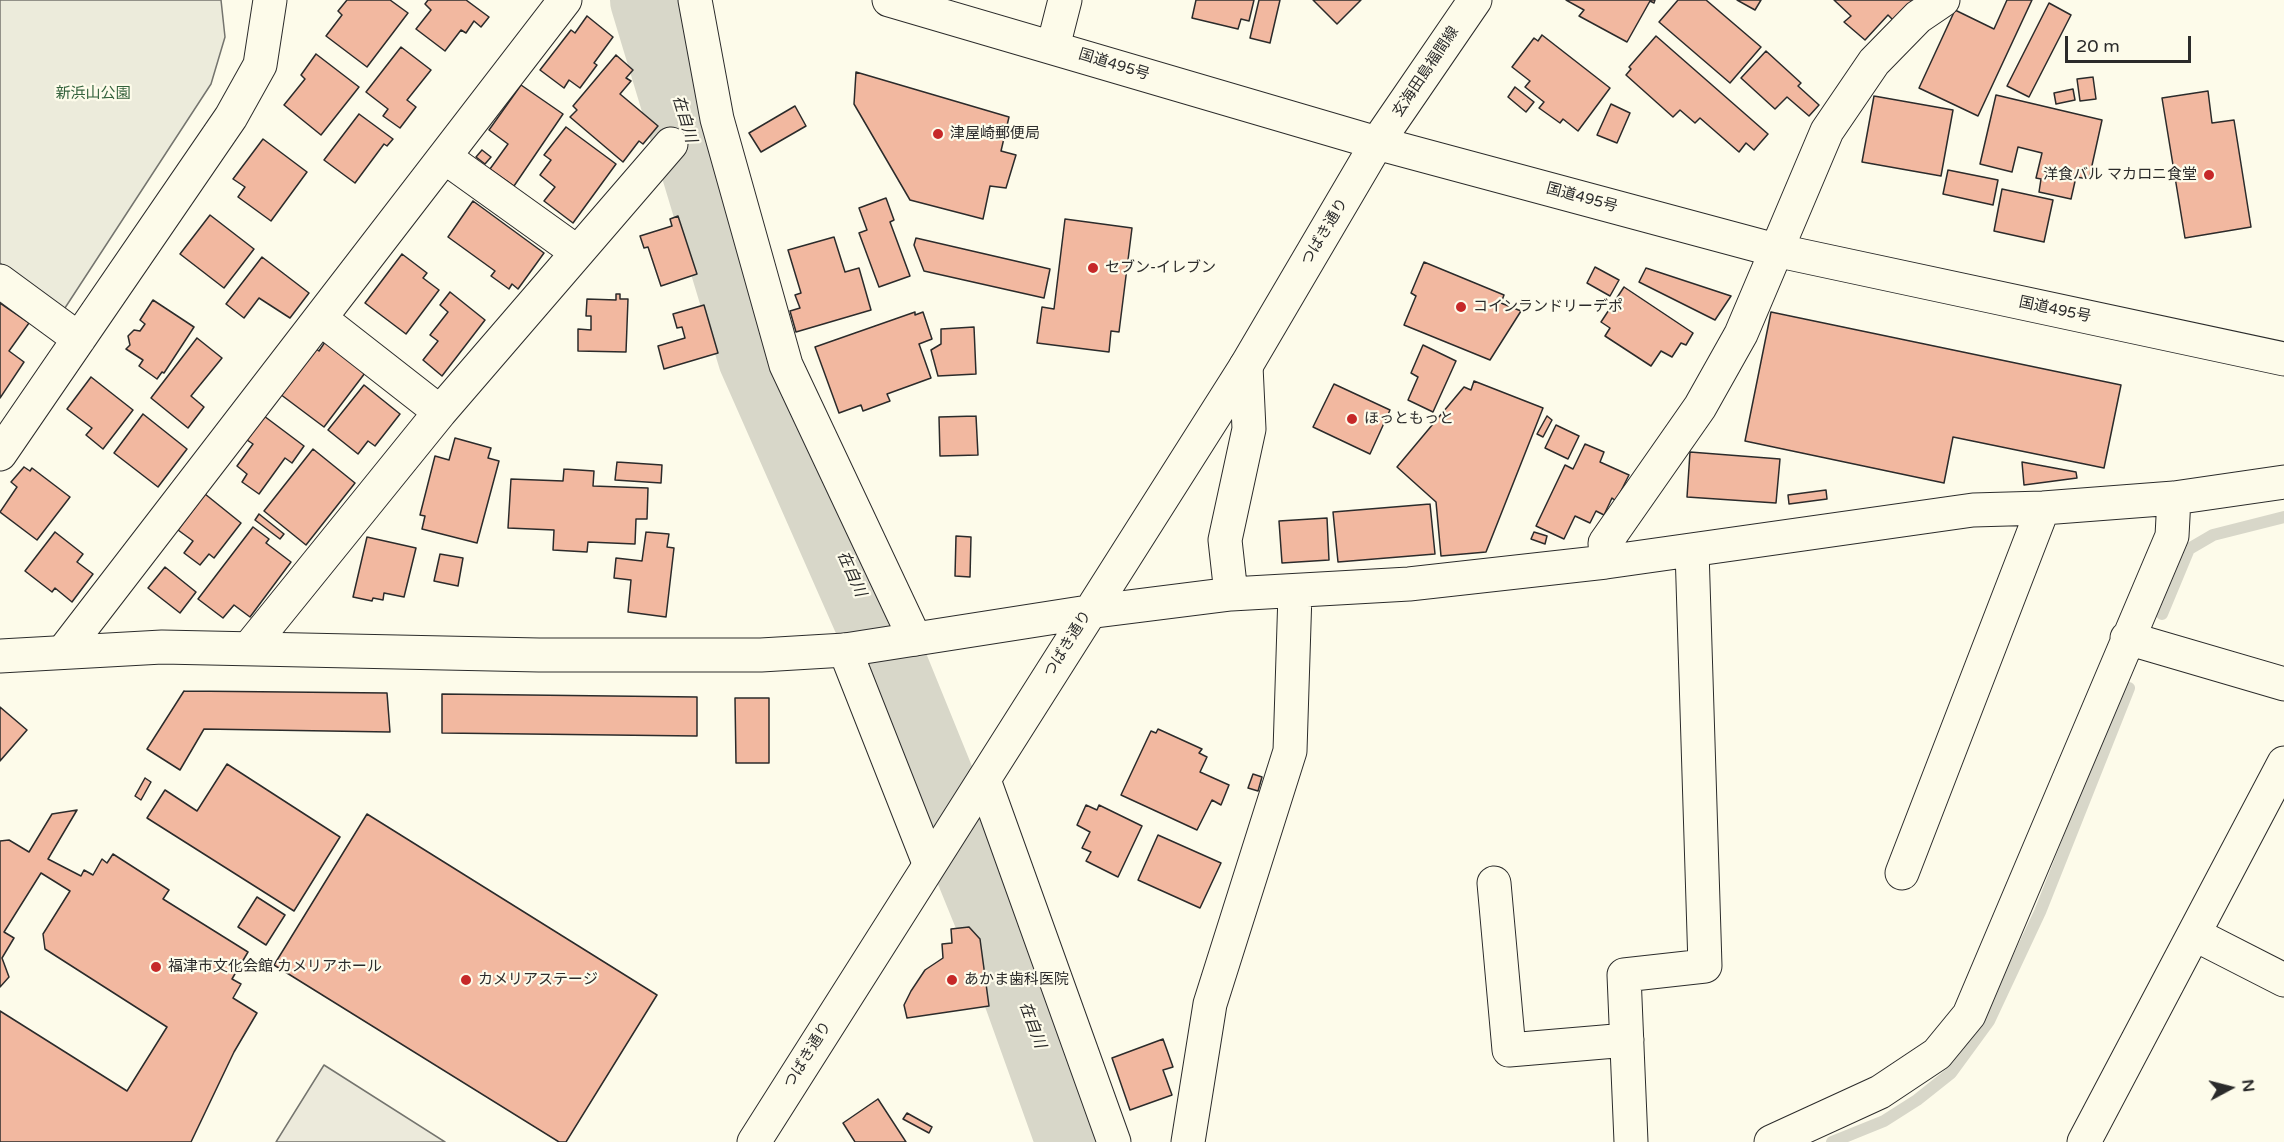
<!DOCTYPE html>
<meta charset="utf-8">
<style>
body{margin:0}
#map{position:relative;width:2284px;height:1142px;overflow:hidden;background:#fdfbea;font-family:"Varela Round",sans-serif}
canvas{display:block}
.north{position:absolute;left:2200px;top:1058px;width:60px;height:60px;-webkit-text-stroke:4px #fdfbea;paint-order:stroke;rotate:83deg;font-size:16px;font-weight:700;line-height:24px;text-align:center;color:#2b2b2b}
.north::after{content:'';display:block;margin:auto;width:21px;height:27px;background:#2b2b2b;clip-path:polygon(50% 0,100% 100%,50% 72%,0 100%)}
.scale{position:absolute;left:2065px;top:36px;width:126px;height:27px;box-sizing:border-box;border:3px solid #2b2b2b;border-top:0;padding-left:8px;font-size:18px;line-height:21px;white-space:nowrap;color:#2b2b2b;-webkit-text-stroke:4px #fdfbea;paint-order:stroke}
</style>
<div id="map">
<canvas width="2284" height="1142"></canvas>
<div class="north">N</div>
<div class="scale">20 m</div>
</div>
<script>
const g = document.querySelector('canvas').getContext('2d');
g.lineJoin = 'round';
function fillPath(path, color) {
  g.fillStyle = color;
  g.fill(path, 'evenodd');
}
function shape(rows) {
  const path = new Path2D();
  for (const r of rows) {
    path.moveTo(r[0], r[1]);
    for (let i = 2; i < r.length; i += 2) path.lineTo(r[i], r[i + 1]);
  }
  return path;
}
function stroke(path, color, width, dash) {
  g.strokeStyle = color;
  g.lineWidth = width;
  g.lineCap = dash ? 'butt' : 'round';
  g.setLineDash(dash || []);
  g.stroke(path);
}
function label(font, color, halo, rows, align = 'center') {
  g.font = font + ' "Varela Round","Noto Sans JP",sans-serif';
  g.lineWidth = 4.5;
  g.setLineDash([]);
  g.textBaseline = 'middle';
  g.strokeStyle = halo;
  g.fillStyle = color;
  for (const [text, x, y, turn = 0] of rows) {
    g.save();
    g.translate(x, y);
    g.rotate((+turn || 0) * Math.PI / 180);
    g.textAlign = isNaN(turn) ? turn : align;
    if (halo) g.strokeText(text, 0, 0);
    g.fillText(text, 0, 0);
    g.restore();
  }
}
const green = shape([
 [0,0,221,0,225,37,211,84,63,311,0,263,0,0]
]);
fillPath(green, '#ecebdb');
stroke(green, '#74746e', 1.5);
const parking = shape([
 [324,1065,445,1142,276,1142,324,1065]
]);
fillPath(parking, '#eceadb');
stroke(parking, '#74746e', 1.5);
stroke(shape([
 [2162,614,2189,549,2213,535,2284,517],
 [1832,1142,1884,1121,1917,1100,1951,1073,1989,1021,2040,912,2129,688]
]), '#d8d7c9', 12);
stroke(shape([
 [648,0,756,358,872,621,1000,936,1074,1142]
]), '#d8d7c9', 76);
const building = shape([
 [347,0,390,0,408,13,367,67,326,36,342,15,338,11,347,0],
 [428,0,466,0,489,17,481,27,474,21,466,33,461,30,445,51,416,29,431,10,425,4,428,0],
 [1196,0,1254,0,1249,21,1241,19,1238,29,1192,18,1196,0],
 [1259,0,1280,0,1270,43,1250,38,1259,0],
 [1313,0,1361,0,1337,24,1313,0],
 [1566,0,1655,0,1654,3,1650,1,1627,42,1579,16,1584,10,1566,0],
 [1678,0,1706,0,1761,47,1730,83,1659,22,1678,0],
 [1737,0,1761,0,1755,10,1737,0],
 [1834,0,1915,0,1895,22,1888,15,1865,40,1844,22,1851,16,1834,0],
 [2007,0,2032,0,1978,116,1919,88,1955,10,1994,29,2007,0],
 [2049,3,2071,15,2029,97,2007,86,2049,3],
 [587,16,613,37,594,63,597,65,580,88,569,80,564,88,540,70,571,30,575,33,587,16],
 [1542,35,1610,88,1578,131,1563,119,1560,123,1539,108,1544,102,1525,87,1530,81,1512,67,1534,38,1538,41,1542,35],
 [1656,36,1768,134,1754,150,1746,143,1739,152,1700,118,1695,123,1680,110,1673,117,1626,75,1631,69,1629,67,1656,36],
 [401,47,431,70,407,100,416,107,400,128,383,116,388,109,366,92,401,47],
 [1766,51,1801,83,1798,86,1819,105,1809,116,1787,97,1775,109,1741,78,1766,51],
 [316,54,359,87,321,135,284,105,305,79,301,75,316,54],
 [616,55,633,70,626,78,631,81,620,94,658,126,643,144,639,141,623,162,570,117,577,110,573,106,616,55],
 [856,72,1009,117,1001,151,1016,155,1006,188,990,186,983,219,910,200,854,104,856,72],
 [2093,77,2096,99,2080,101,2077,79,2093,77],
 [521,85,563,114,514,186,490,169,508,144,489,130,521,85],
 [1515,87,1534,102,1526,112,1508,97,1515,87],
 [2073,89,2075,100,2056,104,2054,93,2073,89],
 [2208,91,2212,123,2234,120,2251,227,2185,238,2162,98,2208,91],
 [1996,95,2102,120,2089,179,2076,177,2071,199,2039,192,2041,179,2036,178,2042,153,2018,147,2012,172,1980,164,1996,95],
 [1874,96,1953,110,1941,176,1862,162,1874,96],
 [1611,104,1630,113,1617,143,1597,135,1611,104],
 [795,106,806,126,761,152,749,133,795,106],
 [359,114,393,139,387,146,384,144,355,183,324,160,359,114],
 [566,127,616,164,573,223,544,201,555,187,540,175,551,160,544,155,566,127],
 [263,139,307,172,271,221,238,197,245,187,233,179,263,139],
 [482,150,491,157,485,164,476,157,482,150],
 [1948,170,1998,180,1993,205,1943,194,1948,170],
 [2002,189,2053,200,2044,242,1994,231,2002,189],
 [886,198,894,220,890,222,910,276,879,287,859,233,867,230,859,208,886,198],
 [473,201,544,253,518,289,512,284,509,289,491,276,495,271,448,237,473,201],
 [210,215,254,249,224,288,180,254,210,215],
 [678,216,697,274,661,286,648,247,644,248,640,236,672,226,670,219,678,216],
 [1065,219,1132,228,1119,332,1111,331,1109,352,1037,343,1042,307,1054,309,1065,219],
 [834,237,845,272,859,268,871,310,796,332,790,311,800,308,795,295,801,293,788,250,834,237],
 [916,238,1050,269,1044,298,924,271,914,245,916,238],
 [402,254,427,273,423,278,439,290,406,334,365,303,402,254],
 [262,257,309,293,290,318,259,298,244,318,226,304,262,257],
 [1424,262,1504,295,1501,303,1521,311,1490,360,1404,325,1416,296,1411,293,1424,262],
 [1595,267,1619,280,1610,296,1587,283,1595,267],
 [1646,268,1731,296,1715,320,1639,282,1646,268],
 [1624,287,1693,333,1686,345,1681,343,1672,357,1661,351,1651,366,1605,336,1610,328,1601,322,1624,287],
 [450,292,485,320,442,376,423,360,438,341,430,335,448,312,440,305,450,292],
 [616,294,620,294,620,299,628,299,626,352,578,351,578,329,591,330,591,316,586,316,587,299,616,300,616,294],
 [153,300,194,327,164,373,162,372,157,379,139,366,143,360,126,349,130,345,128,336,134,330,140,331,145,324,140,320,153,300],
 [0,303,29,323,9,351,24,362,0,398,0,303],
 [704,305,718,353,664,369,658,346,685,338,682,327,677,328,673,314,704,305],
 [915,312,915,315,923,312,932,339,919,344,931,378,887,394,890,401,863,411,861,405,839,413,815,347,915,312],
 [1771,312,2121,385,2104,468,1953,437,1944,483,1745,441,1771,312],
 [974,327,976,374,938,376,931,350,941,344,941,329,974,327],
 [197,338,222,358,191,396,204,407,188,428,151,398,197,338],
 [325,342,365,373,324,427,280,394,315,348,319,351,325,342],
 [1423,345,1456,361,1433,412,1408,400,1418,377,1411,373,1423,345],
 [91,377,133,410,103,449,86,435,92,428,67,409,91,377],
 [1474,381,1543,408,1486,552,1441,556,1436,502,1397,467,1464,387,1471,390,1474,381],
 [1334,384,1390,410,1370,454,1313,427,1334,384],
 [364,385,400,414,375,446,368,441,358,454,328,430,364,385],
 [143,414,187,449,158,487,114,453,143,414],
 [264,416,304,446,292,463,285,458,259,494,242,482,247,474,237,466,253,444,247,440,264,416],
 [976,416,978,455,940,456,939,417,976,416],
 [1547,416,1552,420,1543,437,1537,434,1547,416],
 [1556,425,1579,436,1568,459,1545,448,1556,425],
 [455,438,491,448,488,458,499,461,477,543,422,529,425,516,420,515,435,456,449,460,455,438],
 [1585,444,1604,452,1600,462,1629,475,1616,501,1612,498,1604,515,1596,511,1590,523,1575,516,1564,539,1536,526,1565,465,1573,469,1585,444],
 [313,449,355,483,306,545,264,511,313,449],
 [1690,452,1780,459,1776,503,1687,497,1690,452],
 [617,462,662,465,661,483,615,480,617,462],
 [2022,462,2076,472,2077,478,2024,485,2022,462],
 [24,467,30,471,32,468,70,497,37,540,0,512,17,487,11,482,24,467],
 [564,469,594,471,593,486,648,488,647,519,636,519,635,544,588,542,587,552,553,550,554,530,508,528,511,479,563,481,564,469],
 [1826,490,1827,499,1789,504,1788,495,1826,490],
 [205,494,241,523,214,558,209,554,200,565,184,553,193,541,178,530,205,494],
 [1430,504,1435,554,1338,562,1333,512,1430,504],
 [259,514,284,534,280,539,255,520,259,514],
 [1327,518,1329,560,1282,563,1279,521,1327,518],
 [253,527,269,539,266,543,291,562,250,617,234,605,223,618,198,599,253,527],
 [55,532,83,554,77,562,93,574,72,602,55,588,52,592,25,571,55,532],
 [646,532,669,534,667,547,674,548,666,617,628,612,631,580,614,578,616,558,642,561,646,532],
 [1534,532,1547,536,1545,544,1531,539,1534,532],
 [956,536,971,537,970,577,955,576,956,536],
 [367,537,416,548,404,597,384,593,383,600,373,598,372,601,353,597,367,537],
 [440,554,463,558,458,586,434,581,440,554],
 [165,567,196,592,180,613,148,588,165,567],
 [184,691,387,693,390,732,204,729,180,770,147,749,184,691],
 [442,694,697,697,697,736,442,733,442,694],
 [735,698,769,698,769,763,736,763,735,698],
 [0,707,27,730,0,761,0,707],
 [1158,729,1202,749,1199,753,1207,757,1200,772,1229,785,1221,805,1212,800,1197,830,1121,795,1151,731,1156,733,1158,729],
 [227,764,340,837,294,911,147,818,165,790,197,811,227,764],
 [1253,774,1262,777,1258,791,1248,788,1253,774],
 [145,778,151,782,141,800,135,796,145,778],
 [1086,805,1097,810,1099,805,1142,826,1118,877,1086,861,1091,852,1082,848,1090,832,1077,825,1086,805],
 [77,810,48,859,81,876,84,870,93,875,102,859,107,863,113,854,169,890,163,899,248,952,232,979,241,984,233,998,257,1013,234,1052,191,1142,0,1142,0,1011,127,1091,167,1027,45,949,43,934,70,891,41,873,4,932,14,938,2,958,9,977,0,987,0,841,9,840,29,852,52,814,77,810],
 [367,814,657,995,566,1142,559,1142,274,965,367,814],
 [1158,835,1221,863,1200,908,1138,880,1158,835],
 [257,897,285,915,266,945,238,927,257,897],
 [969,927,980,939,989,1006,907,1018,904,1005,911,991,925,970,943,958,942,944,952,943,951,929,969,927],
 [1163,1039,1173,1067,1163,1070,1172,1095,1130,1110,1112,1058,1163,1039],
 [878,1099,906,1142,855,1142,843,1123,878,1099],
 [907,1113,932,1127,929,1133,903,1119,907,1113]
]);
fillPath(building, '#f2b8a0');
stroke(building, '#2b2b2b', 1.5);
const street = shape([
 [695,0,717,119,786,365,915,639],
 [1053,47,1065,0],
 [446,158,577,252],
 [0,281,79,339],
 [321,319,440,412],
 [0,454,231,117,260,65,270,0],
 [1606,562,1605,543,1700,407,1741,334,1827,131,1874,62,1918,17,1943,0],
 [1231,594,1225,540,1249,429,1246,366],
 [1088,612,1231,594,1409,584,1606,562,1973,510,2043,508,2174,498,2284,482],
 [2127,638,2284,684],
 [249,648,440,412,671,144],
 [845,650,929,863],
 [63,652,565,0],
 [984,780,1114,1142],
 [1902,873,2043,508],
 [1494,883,1509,1050,1627,1040],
 [2194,934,2284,980],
 [1188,1142,1210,1004,1290,751,1295,593],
 [1631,1142,1624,975,1705,966,1692,550],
 [1771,1142,1880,1092,1937,1054,1969,1015,2172,536,2174,498],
 [2084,1142,2284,763]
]);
const secondary = shape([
 [0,656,162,647,539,655,761,655,845,650,1088,612],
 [754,1142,1246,366,1377,143,1475,0]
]);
const highway = shape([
 [889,0,1377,143,1775,250,2284,359]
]);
stroke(street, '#2b2b2b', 35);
stroke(secondary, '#2b2b2b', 35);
stroke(highway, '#2b2b2b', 35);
stroke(street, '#fdfbea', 33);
stroke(secondary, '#fdfbea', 33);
stroke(highway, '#fdfbea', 33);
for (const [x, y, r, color] of [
 [938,134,6,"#c62828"],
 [2209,175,6,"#c62828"],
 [1093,268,6,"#c62828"],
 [1461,307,6,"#c62828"],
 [1352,419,6,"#c62828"],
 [156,967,6,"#c62828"],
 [466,980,6,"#c62828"],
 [952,980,6,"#c62828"]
]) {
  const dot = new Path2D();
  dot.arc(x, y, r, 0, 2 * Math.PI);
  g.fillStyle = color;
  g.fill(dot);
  stroke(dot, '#fdfbea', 2);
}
label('15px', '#2b2b2b', '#fdfbea', [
 ["国道495号",1114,65,17],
 ["玄海田島福間線",1426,72,-56],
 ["国道495号",1582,198,15],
 ["つばき通り",1325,232,-59],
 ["国道495号",2055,310,12],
 ["つばき通り",1068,644,-58],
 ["つばき通り",808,1055,-58]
]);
label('15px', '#34623c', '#fdfbea', [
 ["新浜山公園",93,94]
]);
label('15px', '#2b2b2b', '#fdfbea', [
 ["津屋崎郵便局",950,134],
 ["洋食バル マカロニ食堂",2197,175,"right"],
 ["セブン-イレブン",1105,268],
 ["コインランドリーデポ",1473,307],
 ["ほっともっと",1364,419],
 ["福津市文化会館 カメリアホール",168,967],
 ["カメリアステージ",478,980],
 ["あかま歯科医院",964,980]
], 'left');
label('italic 16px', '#2b2b2b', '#fdfbea', [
 ["在自川",684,119,73],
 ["在自川",851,574,66],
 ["在自川",1032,1025,70]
]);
</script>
